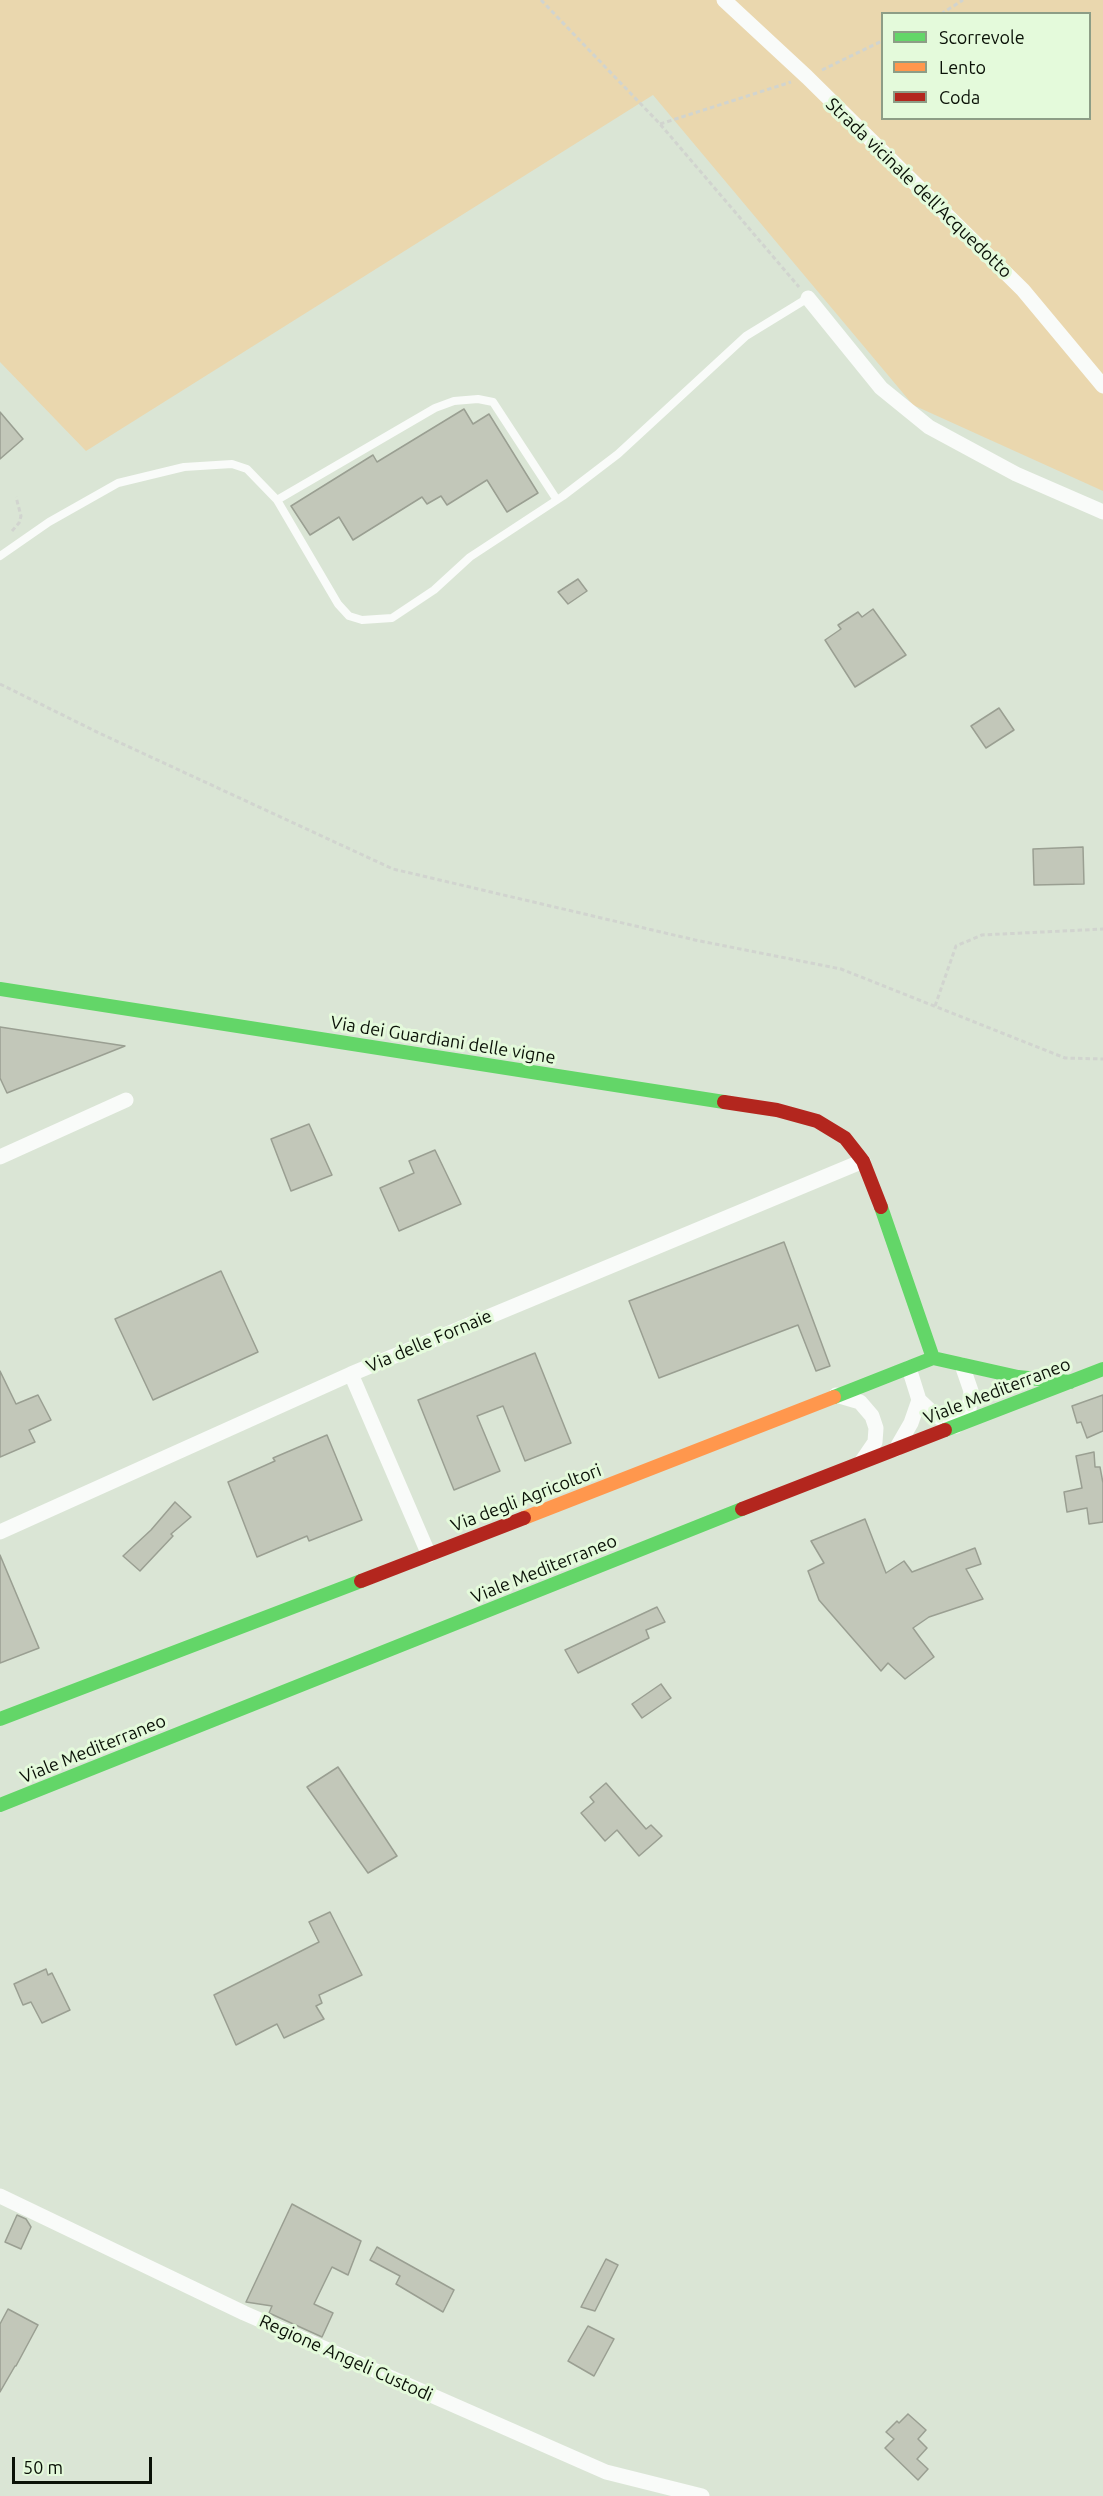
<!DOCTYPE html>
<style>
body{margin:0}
#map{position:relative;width:1103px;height:2496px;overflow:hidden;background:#dae5d5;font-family:Ubuntu,sans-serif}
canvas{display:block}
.legend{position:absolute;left:881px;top:12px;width:210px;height:108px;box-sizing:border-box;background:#e4fadb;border:2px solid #8d9d86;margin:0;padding:8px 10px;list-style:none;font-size:18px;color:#0a1107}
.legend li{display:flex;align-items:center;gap:12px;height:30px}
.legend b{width:30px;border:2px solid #8d9d86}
.scale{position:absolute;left:12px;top:2457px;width:140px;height:27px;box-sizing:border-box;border:3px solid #0a1107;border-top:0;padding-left:8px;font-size:18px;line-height:21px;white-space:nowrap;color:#0a1107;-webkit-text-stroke:4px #e4fadb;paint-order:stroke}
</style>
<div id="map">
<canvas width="1103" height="2496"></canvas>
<ul class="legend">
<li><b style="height:8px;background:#63d668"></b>Scorrevole</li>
<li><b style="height:8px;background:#ff974d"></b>Lento</li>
<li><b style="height:8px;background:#b3261e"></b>Coda</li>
</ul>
<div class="scale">50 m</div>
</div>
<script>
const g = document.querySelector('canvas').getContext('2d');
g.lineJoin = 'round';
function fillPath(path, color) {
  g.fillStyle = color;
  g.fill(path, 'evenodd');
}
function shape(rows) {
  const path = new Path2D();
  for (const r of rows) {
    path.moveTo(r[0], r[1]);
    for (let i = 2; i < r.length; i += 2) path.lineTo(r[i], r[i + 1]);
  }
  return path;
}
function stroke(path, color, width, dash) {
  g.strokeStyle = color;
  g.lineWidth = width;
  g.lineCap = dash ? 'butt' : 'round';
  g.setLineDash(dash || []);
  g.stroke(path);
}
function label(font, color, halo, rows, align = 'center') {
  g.font = font + ' Ubuntu,sans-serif';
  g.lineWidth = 6;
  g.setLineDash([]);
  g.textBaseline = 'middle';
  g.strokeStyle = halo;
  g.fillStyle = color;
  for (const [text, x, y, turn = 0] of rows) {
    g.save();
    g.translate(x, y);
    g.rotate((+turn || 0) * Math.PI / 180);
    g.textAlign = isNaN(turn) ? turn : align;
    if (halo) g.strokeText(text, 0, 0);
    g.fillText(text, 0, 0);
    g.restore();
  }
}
fillPath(shape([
 [0,0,1103,0,1103,491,913,405,653,95,86,451,0,362],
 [882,14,1090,14,1090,118,882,118]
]), '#ead7ae');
const building = shape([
 [464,409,473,424,489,414,538,493,507,512,487,480,447,505,441,496,427,504,422,497,353,540,339,517,310,535,291,506,373,455,377,462,464,409],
 [0,412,23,439,0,459,0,412],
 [578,579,587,591,568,604,558,592,578,579],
 [873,609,906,655,855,687,825,640,841,629,838,625,858,612,862,617,873,609],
 [999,708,1014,730,986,748,971,726,999,708],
 [1083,847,1084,884,1034,885,1033,849,1083,847],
 [0,1027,125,1046,7,1093,0,1078,0,1027],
 [309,1124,332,1175,291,1191,271,1139,309,1124],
 [435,1150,461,1204,399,1231,380,1188,414,1173,409,1161,435,1150],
 [784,1242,830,1366,816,1371,798,1325,659,1378,629,1301,784,1242],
 [221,1271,258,1352,153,1400,115,1319,221,1271],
 [535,1353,571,1443,525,1461,503,1406,477,1416,500,1471,454,1490,418,1400,535,1353],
 [0,1371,16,1404,38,1395,51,1420,29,1430,35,1442,0,1457,0,1371],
 [1103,1395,1103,1431,1087,1438,1081,1422,1077,1423,1072,1406,1103,1395],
 [327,1435,362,1520,309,1541,307,1536,257,1557,228,1482,275,1461,273,1458,327,1435],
 [1094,1452,1095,1467,1100,1467,1103,1483,1103,1522,1089,1524,1087,1508,1067,1512,1064,1492,1082,1488,1076,1456,1094,1452],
 [175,1502,191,1517,171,1534,173,1536,140,1571,123,1556,151,1530,175,1502],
 [865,1519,886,1573,904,1561,912,1572,975,1548,981,1564,966,1569,983,1599,929,1617,913,1628,934,1657,905,1679,888,1663,881,1671,819,1600,808,1571,824,1563,811,1541,865,1519],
 [0,1555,39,1648,0,1663,0,1555],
 [657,1607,665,1622,646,1630,649,1638,578,1673,565,1650,657,1607],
 [661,1684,671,1698,642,1718,632,1704,661,1684],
 [338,1767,397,1856,368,1873,307,1787,338,1767],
 [606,1783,646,1829,651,1825,662,1836,639,1856,617,1830,605,1841,581,1813,594,1802,590,1797,606,1783],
 [330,1912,362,1975,319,1995,322,2003,316,2006,324,2019,284,2038,277,2024,236,2045,214,1995,319,1942,309,1922,330,1912],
 [46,1969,48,1975,52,1973,70,2010,42,2023,31,2002,23,2005,14,1984,46,1969],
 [292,2204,361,2241,348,2275,332,2267,314,2304,333,2313,322,2337,269,2313,272,2306,246,2302,292,2204],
 [17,2215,26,2219,31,2227,21,2249,5,2242,17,2215],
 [377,2247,454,2290,443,2312,396,2284,400,2276,370,2260,377,2247],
 [606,2259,618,2265,595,2311,581,2307,606,2259],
 [8,2309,38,2325,16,2366,15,2366,0,2392,0,2324,8,2309],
 [588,2326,614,2339,594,2376,568,2361,588,2326],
 [908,2414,926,2430,918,2439,927,2448,917,2459,928,2469,918,2480,885,2448,894,2439,886,2432,897,2421,899,2423,908,2414]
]);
fillPath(building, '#c2c7b9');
stroke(building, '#9a9f92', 1.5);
stroke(shape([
 [541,0,660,124,799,287],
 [941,14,963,0],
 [822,70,882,41],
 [660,124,791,82],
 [12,531,19,523,21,516,16,497],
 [0,684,99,733,393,869,695,940,841,969,1065,1058,1103,1059],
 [935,1006,956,946,982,935,1103,929]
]), '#d1d4cf', 3, [4.5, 3]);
stroke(shape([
 [277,500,435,408,454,401,478,399,493,402,557,500],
 [0,556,49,522,118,483,184,467,232,464,247,469,277,500,338,604,349,616,362,620,392,618,434,590,470,557,563,496,618,454,746,336,808,298]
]), '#f9fbf9', 8);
stroke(shape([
 [724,0,807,77,1023,290,1103,386],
 [808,298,881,388,929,427,1016,474,1103,512],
 [0,1157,126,1100],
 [909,1368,919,1400,936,1416,956,1426,969,1410,971,1391,962,1365],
 [351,1374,429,1555],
 [836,1395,860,1402,872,1416,876,1428,875,1442,862,1461],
 [896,1449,911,1423,919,1400],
 [0,1532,351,1374,863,1161],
 [0,2196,244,2313,606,2472,702,2496]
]), '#f9fbf9', 15);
stroke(shape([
 [0,989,724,1102],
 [881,1207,933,1358],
 [834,1397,933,1358,1018,1377,1070,1382],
 [945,1430,1103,1369],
 [0,1719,361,1581],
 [0,1805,742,1509]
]), '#63d668', 14);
stroke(shape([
 [524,1518,834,1397]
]), '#ff974d', 14);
stroke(shape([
 [724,1102,777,1110,817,1121,845,1138,863,1161,881,1207],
 [742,1509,945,1430],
 [361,1581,524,1518]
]), '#b3261e', 14);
label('18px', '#0a1107', '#e4fadb', [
 ["Strada vicinale dell'Acquedotto",919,188,44],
 ["Via dei Guardiani delle vigne",443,1040,9],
 ["Via delle Fornaie",429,1341,-23],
 ["Viale Mediterraneo",997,1391,-21],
 ["Via degli Agricoltori",526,1498,-21],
 ["Viale Mediterraneo",544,1569,-22],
 ["Viale Mediterraneo",93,1749,-22],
 ["Regione Angeli Custodi",346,2358,24]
]);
</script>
